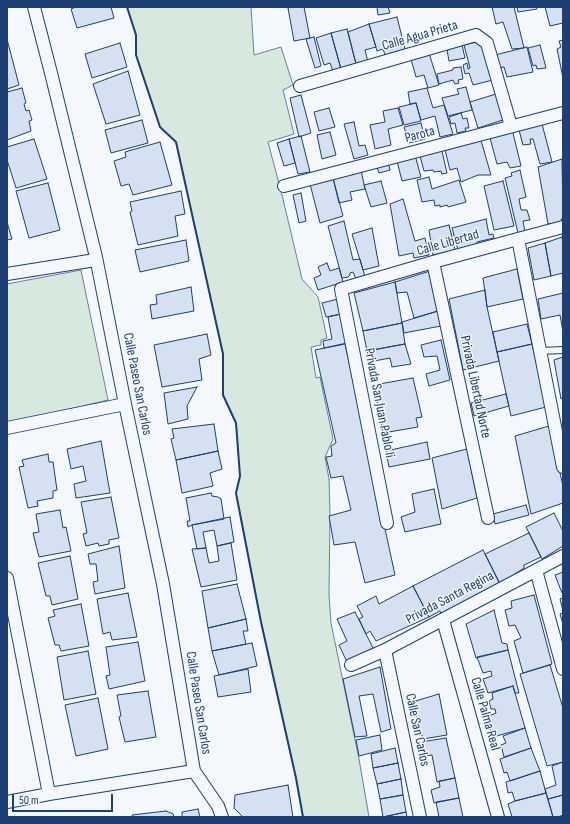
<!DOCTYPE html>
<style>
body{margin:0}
#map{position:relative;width:570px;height:824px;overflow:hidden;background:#f4f7fb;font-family:"Sofia Sans Condensed",sans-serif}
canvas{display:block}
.frame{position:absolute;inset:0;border:8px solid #1d3f73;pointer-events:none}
.scale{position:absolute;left:12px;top:794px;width:101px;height:18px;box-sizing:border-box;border:2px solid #1d3f73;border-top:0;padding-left:5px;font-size:12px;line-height:14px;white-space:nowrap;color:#1d3f73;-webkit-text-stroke:3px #f4f7fb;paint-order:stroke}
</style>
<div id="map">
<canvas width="570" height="824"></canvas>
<div class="frame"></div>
<div class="scale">50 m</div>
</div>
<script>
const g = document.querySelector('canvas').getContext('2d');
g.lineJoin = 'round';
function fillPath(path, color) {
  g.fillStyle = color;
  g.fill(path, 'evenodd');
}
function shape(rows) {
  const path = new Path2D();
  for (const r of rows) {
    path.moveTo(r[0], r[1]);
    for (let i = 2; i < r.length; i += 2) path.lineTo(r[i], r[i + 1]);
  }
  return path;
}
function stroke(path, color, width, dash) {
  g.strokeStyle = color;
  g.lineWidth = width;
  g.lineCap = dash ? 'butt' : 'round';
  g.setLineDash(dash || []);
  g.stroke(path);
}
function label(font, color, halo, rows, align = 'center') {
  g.font = font + ' "Sofia Sans Condensed",sans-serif';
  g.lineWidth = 3;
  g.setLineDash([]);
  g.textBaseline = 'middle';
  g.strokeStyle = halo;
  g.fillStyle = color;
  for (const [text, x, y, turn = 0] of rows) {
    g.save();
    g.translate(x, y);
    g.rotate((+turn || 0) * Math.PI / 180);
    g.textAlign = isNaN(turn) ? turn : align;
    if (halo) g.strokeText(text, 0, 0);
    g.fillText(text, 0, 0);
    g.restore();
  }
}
const green = shape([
 [127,7,251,7,254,55,281,47,293,85,283,90,294,134,268,142,282,195,302,279,318,297,327,338,321,340,321,345,311,347,316,378,320,377,333,439,325,457,329,479,330,514,329,595,331,623,359,759,369,817,303,817,297,783,261,622,236,493,240,476,236,423,223,395,223,354,176,142,160,127,136,55,136,35,127,7],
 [81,270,108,400,7,424,7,284,81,270]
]);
fillPath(green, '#d7e8df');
stroke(green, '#687fa3', 1);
const building = shape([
 [76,7,111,7,114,18,77,28,71,9,76,7],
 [292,7,304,7,310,38,294,41,288,8,292,7],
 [377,7,388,7,390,13,378,15,377,7],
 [492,7,514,7,524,48,512,49,503,22,496,24,492,7],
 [517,7,536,7,537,9,518,12,517,7],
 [545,7,563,7,563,23,550,26,545,7],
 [397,17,405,49,385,55,383,49,377,51,369,24,397,17],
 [369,24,376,47,365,50,368,62,356,64,348,32,369,24],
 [347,29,356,64,341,69,331,33,347,29],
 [331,33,341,69,333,71,330,63,324,65,316,38,331,33],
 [314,37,321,66,315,68,306,39,314,37],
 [563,40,563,78,557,49,561,47,559,41,563,40],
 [481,41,493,80,473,85,469,73,465,74,463,65,467,63,468,69,470,68,464,45,481,41],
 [8,43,19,85,7,89,7,44,8,43],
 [120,43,127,67,92,78,85,54,120,43],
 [462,45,465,58,449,61,447,50,462,45],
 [540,45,546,68,537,69,536,65,533,66,528,48,540,45],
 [527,47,533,72,507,77,504,67,498,68,495,55,527,47],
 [429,53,439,85,428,88,424,75,416,77,411,59,429,53],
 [461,67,463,79,458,80,459,83,455,84,453,80,439,84,437,74,453,70,453,68,461,67],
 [128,71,140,115,106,124,93,84,128,71],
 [466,87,472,110,448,116,442,98,459,94,457,89,466,87],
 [22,88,26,103,24,104,26,111,29,110,32,120,29,121,31,131,7,140,7,92,22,88],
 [427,88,433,108,444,105,453,134,440,137,435,116,421,120,416,103,410,104,408,92,427,88],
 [496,94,503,120,478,128,470,102,496,94],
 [301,95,311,133,299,137,290,98,301,95],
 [416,103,421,121,404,125,399,107,416,103],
 [329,108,335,127,319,131,314,112,329,108],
 [398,108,403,125,388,129,391,145,375,149,370,125,385,122,383,111,398,108],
 [461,113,463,119,467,118,469,128,465,128,466,131,457,133,455,123,451,124,449,117,461,113],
 [142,120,148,143,111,153,105,130,142,120],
 [354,122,359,146,365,145,368,155,354,159,344,124,354,122],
 [421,123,425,139,409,143,404,127,421,123],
 [542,124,552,162,540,164,533,139,530,139,531,144,523,145,519,130,542,124],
 [512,129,521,166,510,168,507,162,497,164,489,134,512,129],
 [330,132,336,155,322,159,317,135,330,132],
 [301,136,310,172,298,174,289,139,301,136],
 [480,137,491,175,478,175,461,182,457,168,450,170,444,146,480,137],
 [34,139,47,179,16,188,7,160,7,147,34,139],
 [289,139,295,163,284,166,277,143,289,139],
 [160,142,172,185,133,195,129,184,121,186,114,161,126,157,125,152,160,142],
 [441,147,447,173,442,174,441,171,434,172,433,170,424,171,419,152,441,147],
 [415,155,421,177,402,181,397,161,415,155],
 [562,159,563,218,561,219,562,222,548,224,538,167,562,159],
 [388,161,390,170,379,173,376,164,388,161],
 [361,170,365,189,350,192,352,200,339,203,333,178,361,170],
 [520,170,526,197,519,199,521,210,527,210,530,220,523,221,525,232,518,233,505,178,512,176,511,173,520,170],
 [429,177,432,189,459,180,466,202,448,207,447,205,440,207,440,205,435,206,434,200,422,202,417,180,429,177],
 [333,178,343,216,320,223,310,184,333,178],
 [381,181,387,203,371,207,364,185,381,181],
 [503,181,514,226,494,230,484,186,503,181],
 [48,183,60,230,29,238,16,191,48,183],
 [181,191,185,214,175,216,178,236,138,245,130,212,132,211,130,202,181,191],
 [301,193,306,221,299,223,293,195,301,193],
 [403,199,415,241,425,238,429,255,414,258,413,253,399,256,390,204,403,199],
 [486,219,489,235,493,234,494,238,477,242,477,244,458,250,452,228,486,219],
 [344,221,353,260,360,259,365,277,356,279,353,272,350,273,350,275,348,277,342,278,328,226,344,221],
 [7,222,12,239,7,240,7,222],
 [449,225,455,250,433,255,429,230,449,225],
 [372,228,379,266,363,270,352,234,372,228],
 [562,237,563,244,563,273,551,276,545,243,562,237],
 [186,240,189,261,140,272,135,250,186,240],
 [545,243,551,276,534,280,528,248,545,243],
 [327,263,330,271,339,268,343,282,318,290,314,278,321,275,318,267,327,263],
 [517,269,523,299,487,307,483,278,517,269],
 [430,271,438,311,414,318,407,292,397,293,395,282,430,271],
 [395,282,402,323,363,331,354,293,395,282],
 [191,287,194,311,152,319,150,305,157,304,156,295,191,287],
 [485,290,487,307,499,361,463,370,449,299,485,290],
 [563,293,563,332,560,315,541,319,538,299,563,293],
 [338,299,341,314,326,317,322,303,338,299],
 [438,311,441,326,404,333,402,322,438,311],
 [341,314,347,343,324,348,323,341,332,339,328,317,341,314],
 [402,323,405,344,367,351,363,331,402,323],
 [527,324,532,344,497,352,493,332,527,324],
 [207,334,211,355,199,359,202,380,162,387,154,345,207,334],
 [441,340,450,380,429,386,426,374,440,370,437,356,424,357,421,345,441,340],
 [345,344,395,575,365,583,355,542,334,545,329,516,351,510,343,476,331,478,326,457,332,456,331,446,336,443,315,350,345,344],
 [405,344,411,364,392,367,390,358,369,362,367,351,405,344],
 [532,344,546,407,511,416,497,352,532,344],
 [563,357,563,398,561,399,554,360,563,357],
 [413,378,422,417,416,418,418,427,383,433,374,385,413,378],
 [197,387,187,406,188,419,168,424,164,393,197,387],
 [506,394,509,406,474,416,471,403,506,394],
 [214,424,218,451,176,460,171,439,174,438,172,429,214,424],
 [549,426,563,486,563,503,531,514,515,436,549,426],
 [101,441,110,493,76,498,74,484,86,481,83,466,71,469,67,449,101,441],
 [427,442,430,459,389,467,386,451,427,442],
 [467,449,477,498,442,509,432,458,467,449],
 [218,451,222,469,210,473,213,486,182,493,176,460,218,451],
 [48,454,49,462,53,462,57,490,53,491,53,498,37,501,38,506,28,508,19,467,24,466,22,460,48,454],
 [434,489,441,524,405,532,401,517,415,512,412,494,434,489],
 [211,493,212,496,218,497,221,499,224,519,192,525,188,527,187,521,190,521,186,498,211,493],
 [111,497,119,538,109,540,109,544,99,546,98,543,86,546,83,534,87,533,81,502,111,497],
 [526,505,529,515,495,524,493,514,526,505],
 [60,510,63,528,66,527,71,551,39,557,33,533,39,532,36,514,60,510],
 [554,513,563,531,563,546,542,559,526,527,554,513],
 [230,517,234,542,217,546,214,530,203,532,206,548,197,549,192,525,230,517],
 [529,533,541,557,524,565,524,568,500,584,485,554,529,533],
 [231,543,237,580,201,587,192,549,206,548,209,563,219,561,217,546,231,543],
 [119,546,125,588,95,594,93,582,98,581,96,564,90,564,88,554,119,546],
 [483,550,501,586,442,617,440,611,429,617,413,586,483,550],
 [70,556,78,599,52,605,50,596,46,596,38,563,70,556],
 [563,572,563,592,562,593,555,575,563,572],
 [237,584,246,619,208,628,202,591,237,584],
 [413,586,429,617,376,641,370,631,366,634,359,619,363,617,357,606,376,596,379,604,413,586],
 [128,593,137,637,112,640,110,632,103,634,97,599,128,593],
 [534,595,552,664,523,673,514,641,521,638,515,625,509,626,505,610,512,608,511,601,534,595],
 [563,598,563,611,560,599,563,598],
 [81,604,89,646,61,651,59,645,55,645,48,618,55,616,53,610,81,604],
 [494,610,502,643,507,644,508,650,476,658,466,624,494,610],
 [355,612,373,648,347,662,339,645,347,641,337,619,355,612],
 [563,613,563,624,560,614,563,613],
 [246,619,248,631,243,631,246,644,212,651,208,628,246,619],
 [138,642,145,681,109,689,106,676,110,675,106,647,138,642],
 [252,643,257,666,219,675,212,651,252,643],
 [508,650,519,693,515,693,513,686,488,693,483,679,492,676,491,671,483,673,477,657,508,650],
 [88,651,96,694,64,700,57,657,88,651],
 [550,665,563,708,563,762,547,766,520,674,550,665],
 [380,667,391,729,381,732,373,694,359,696,367,736,355,737,343,679,380,667],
 [248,669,251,692,218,697,214,676,248,669],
 [513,686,525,728,493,737,486,717,496,713,495,709,491,709,489,701,493,699,492,693,513,686],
 [148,691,156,737,125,742,119,717,121,716,117,695,148,691],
 [439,694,447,735,423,739,412,702,439,694],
 [98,698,108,749,76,756,65,705,98,698],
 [525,728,531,748,504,757,501,745,506,743,503,736,525,728],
 [380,735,382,750,359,756,356,740,380,735],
 [446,738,455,778,437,782,432,755,424,756,421,742,446,738],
 [395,748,398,763,373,768,371,754,395,748],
 [531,748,540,771,510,781,507,772,504,773,500,759,531,748],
 [563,762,563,795,548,799,545,789,556,785,552,766,563,762],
 [398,763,401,779,377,784,373,768,398,763],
 [540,771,546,793,515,801,512,792,508,793,506,782,540,771],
 [455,778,459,798,434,803,431,790,440,787,439,781,455,778],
 [401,779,403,795,380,799,377,784,401,779],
 [288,785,293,817,243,817,234,808,235,795,288,785],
 [546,793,553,817,512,817,508,804,515,801,546,793],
 [403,795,406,812,383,817,380,799,403,795],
 [563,795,563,815,558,817,553,817,548,799,563,795],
 [459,798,463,817,439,817,436,802,459,798],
 [198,809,200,817,182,817,182,812,198,809],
 [166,811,173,814,174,817,133,817,132,815,166,811],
 [406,812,407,817,383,817,406,812]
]);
fillPath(building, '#d5e0f0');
stroke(building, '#1d3f73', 1);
const service = shape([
 [540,351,563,350]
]);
const minor = shape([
 [34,7,51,73,96,257,125,404,163,584,194,771,218,806,222,817],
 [300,86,476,35,487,43,511,126],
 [284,186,563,113],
 [518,239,563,467],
 [433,262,488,518],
 [7,274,89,261,96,260],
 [7,428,125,404],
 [387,523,341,289,433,262,518,239,563,227],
 [536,570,563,669],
 [7,578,49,794],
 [443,620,498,817],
 [385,650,420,817],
 [351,665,385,650,563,556],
 [7,802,49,794,194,771]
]);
stroke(service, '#1d3f73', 8);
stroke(minor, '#1d3f73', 14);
stroke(service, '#f4f7fb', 6);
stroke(minor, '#f4f7fb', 12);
stroke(shape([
 [127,7,136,35,136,55,160,127,176,142,223,354,223,395,236,423,240,476,236,493,261,622,296,778,303,817]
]), '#1d3f73', 2);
label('14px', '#1d3f73', '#f4f7fb', [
 ["Calle Agua Prieta",420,36,-16],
 ["Parota",420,135,-15],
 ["Calle Libertad",448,243,-16],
 ["Calle Paseo San Carlos",137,384,79],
 ["Privada Libertad Norte",475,387,78],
 ["Privada San Juan Pablo Ii",379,403,79],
 ["Privada Santa Regina",450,598,-28],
 ["Calle Paseo San Carlos",198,703,81],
 ["Calle Palma Real",485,714,74],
 ["Calle San Carlos",417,730,78]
]);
</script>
